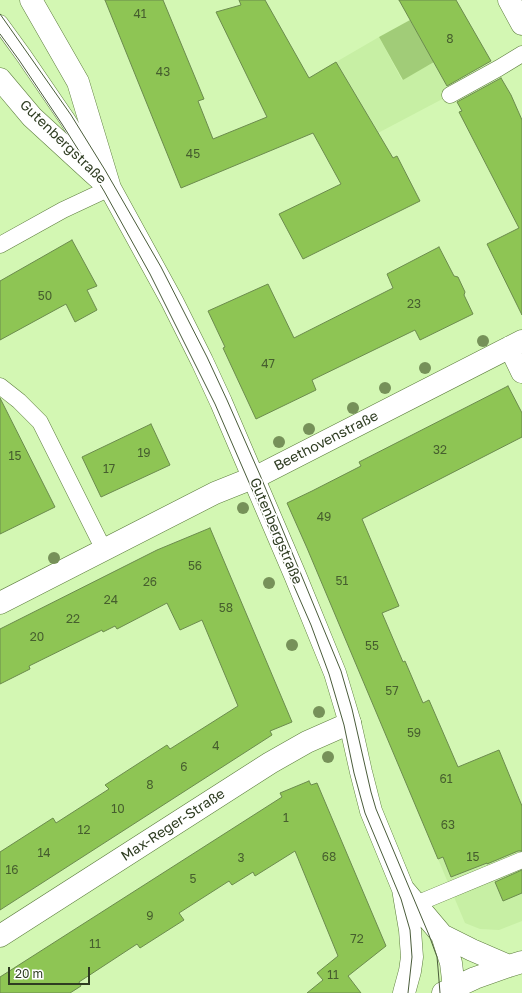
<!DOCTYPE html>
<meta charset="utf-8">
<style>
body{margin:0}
#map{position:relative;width:522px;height:993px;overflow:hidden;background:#d3f7b3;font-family:"Golos Text",sans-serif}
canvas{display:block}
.scale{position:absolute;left:8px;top:967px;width:82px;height:18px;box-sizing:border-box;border:2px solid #2e3c21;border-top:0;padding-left:5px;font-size:12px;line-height:14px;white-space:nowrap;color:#2e3c21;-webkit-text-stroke:3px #fff;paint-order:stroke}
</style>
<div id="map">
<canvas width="522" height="993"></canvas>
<div class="scale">20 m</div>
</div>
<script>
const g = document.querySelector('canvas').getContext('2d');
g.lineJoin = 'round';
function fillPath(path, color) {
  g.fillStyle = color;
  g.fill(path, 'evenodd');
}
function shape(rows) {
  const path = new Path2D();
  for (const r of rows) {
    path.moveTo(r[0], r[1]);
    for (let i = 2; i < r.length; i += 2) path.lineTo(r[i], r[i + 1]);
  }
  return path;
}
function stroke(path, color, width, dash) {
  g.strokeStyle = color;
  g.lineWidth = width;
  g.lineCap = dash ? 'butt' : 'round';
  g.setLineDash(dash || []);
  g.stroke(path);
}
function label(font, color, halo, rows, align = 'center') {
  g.font = font + ' "Golos Text",sans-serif';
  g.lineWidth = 3.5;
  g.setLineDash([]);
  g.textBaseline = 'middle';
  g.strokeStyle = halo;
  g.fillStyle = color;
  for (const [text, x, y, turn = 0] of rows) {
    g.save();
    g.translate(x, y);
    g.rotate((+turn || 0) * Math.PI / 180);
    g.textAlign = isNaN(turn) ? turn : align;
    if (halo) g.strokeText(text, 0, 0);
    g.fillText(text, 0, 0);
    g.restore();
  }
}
fillPath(shape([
 [379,37,402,80,434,62,446,84,450,95,378,133,336,62],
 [522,804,522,921,499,930,480,929,465,923,438,859,443,857,492,817]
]), '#c7efa4');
fillPath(shape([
 [410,20,434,62,403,80,379,37]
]), '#a1cc78');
const building = shape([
 [105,0,163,0,204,99,198,101,213,139,267,117,216,12,241,5,239,0,265,0,309,78,336,62,393,158,397,156,420,201,303,259,279,214,341,184,313,133,181,188,105,0],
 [399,0,456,0,491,61,447,86,399,0],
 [501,78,511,95,522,120,522,315,487,244,519,228,459,112,462,111,457,102,501,78],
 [72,240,97,286,87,290,97,310,75,322,66,304,0,340,0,281,72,240],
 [439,247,454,276,458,277,465,292,464,295,473,314,420,340,415,330,312,380,316,390,256,419,223,348,225,347,208,311,268,284,294,338,393,288,387,274,439,247],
 [508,386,522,413,522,437,362,519,399,606,382,613,403,662,405,661,423,703,429,700,458,767,499,750,522,806,522,851,518,851,487,864,487,863,451,877,443,857,438,859,307,548,287,503,312,491,361,466,359,462,508,386],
 [0,398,55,507,0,534,0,398],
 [151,424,170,465,101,497,82,457,151,424],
 [210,528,292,722,270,731,272,735,0,910,0,852,53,818,56,823,109,789,105,785,167,745,170,749,238,706,202,620,180,630,167,603,117,629,115,626,103,632,102,630,29,666,30,669,0,684,0,629,157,550,210,528],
 [309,781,311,785,317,783,386,946,348,976,361,993,307,993,323,980,317,973,338,956,295,851,255,876,253,872,232,885,229,881,179,913,184,920,140,948,137,944,79,982,81,986,70,993,0,993,0,977,282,797,280,793,309,781],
 [522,870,522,893,503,901,495,882,522,870]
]);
fillPath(building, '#8ec554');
stroke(building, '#6b8b4d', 1);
const service = shape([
 [0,23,24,56,67,119,110,188,63,210,0,245],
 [450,95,499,68,522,54],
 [0,386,19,401,40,422,104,550],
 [416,904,522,860]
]);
const minor = shape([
 [509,0,522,24],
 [510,347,522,372],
 [0,603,215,493,260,475,522,341],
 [0,936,270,763,307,742,350,723]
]);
const tertiary = shape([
 [31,0,78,82,110,188,172,301,202,361,221,402,295,575,335,673,350,723,361,772,371,811,403,889,410,930,412,957,410,971,404,993],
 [0,79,32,117,93,173,110,188],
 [404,890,442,935,451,963,454,988,453,993],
 [442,935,472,950,509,966],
 [443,993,475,978,509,966,522,962]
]);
stroke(service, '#5d7d3e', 17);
stroke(minor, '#5d7d3e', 23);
stroke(tertiary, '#5d7d3e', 23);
stroke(service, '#fff', 16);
stroke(minor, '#fff', 22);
stroke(tertiary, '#fff', 22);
stroke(shape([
 [0,14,71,115,105,170,161,267,207,357,227,400,260,475,341,671,352,709,371,792,376,809,429,935,437,957,438,968,440,993],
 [0,34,19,60,62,124,93,173,104,191,150,274,215,404,290,577,311,625,329,674,344,725,354,773,365,813,401,899,410,930,412,957,408,993]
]), '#4a5c3a', 1);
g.fillStyle = '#769159';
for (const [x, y] of [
 [483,341],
 [425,368],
 [385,388],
 [353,408],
 [309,429],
 [279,442],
 [243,508],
 [54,558],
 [269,583],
 [292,645],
 [319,712],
 [328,757]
]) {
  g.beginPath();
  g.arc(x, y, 6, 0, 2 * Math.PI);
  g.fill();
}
label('12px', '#465e2e', null, [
 ["41",140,14],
 ["8",450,39],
 ["43",163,72],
 ["45",193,154],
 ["50",45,296],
 ["23",414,304],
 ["47",268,364],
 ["32",440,450],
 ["19",144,453],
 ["15",15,456],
 ["17",109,469],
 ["49",324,517],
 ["56",195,566],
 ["51",342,581],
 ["26",150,582],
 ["24",111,600],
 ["58",226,608],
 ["22",73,619],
 ["20",37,637],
 ["55",372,646],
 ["57",392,691],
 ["59",414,733],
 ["4",216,746],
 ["6",184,767],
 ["61",446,779],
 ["8",150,785],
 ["10",118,809],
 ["1",286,818],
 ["63",448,825],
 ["12",84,830],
 ["14",44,853],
 ["68",329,857],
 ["15",473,857],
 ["3",241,858],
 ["16",12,870],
 ["5",193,879],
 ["9",150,916],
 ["72",357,939],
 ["11",95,944],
 ["11",333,975]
]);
label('14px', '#2e3c21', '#fff', [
 ["Gutenbergstraße",63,142,44],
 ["Beethovenstraße",326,441,-27],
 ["Gutenbergstraße",276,531,67],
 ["Max-Reger-Straße",173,825,-33]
]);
</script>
